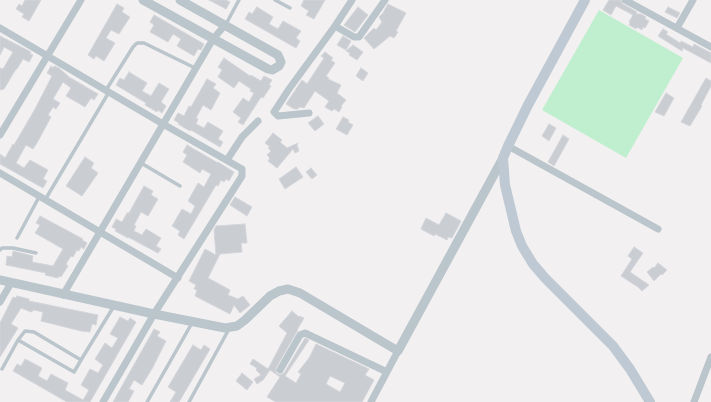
<!DOCTYPE html>
<style>
body{margin:0}
canvas{display:block;background:#f2f0f0}
</style>
<canvas width="711" height="402"></canvas>
<script>
const g = document.querySelector('canvas').getContext('2d');
g.lineJoin = 'round';
function fillPath(path, color) {
  g.fillStyle = color;
  g.fill(path, 'evenodd');
}
function shape(rows) {
  const path = new Path2D();
  for (const r of rows) {
    path.moveTo(r[0], r[1]);
    for (let i = 2; i < r.length; i += 2) path.lineTo(r[i], r[i + 1]);
  }
  return path;
}
function stroke(path, color, width, dash) {
  g.strokeStyle = color;
  g.lineWidth = width;
  g.lineCap = dash ? 'butt' : 'round';
  g.setLineDash(dash || []);
  g.stroke(path);
}
fillPath(shape([
 [599,10,683,58,626,158,542,110]
]), '#bfefcf');
const building = shape([
 [25,0,41,0,29,21,22,17,24,14,16,9,19,4,22,6,25,0],
 [209,0,226,0,230,2,226,9,209,0],
 [304,0,325,0,314,19,306,15,309,11,301,6,304,0],
 [609,0,620,0,623,4,637,12,636,14,641,14,646,17,645,19,649,21,645,28,643,27,642,30,637,27,636,29,629,25,630,23,629,22,633,15,616,6,611,15,603,10,609,0],
 [117,4,124,8,122,12,130,17,119,34,111,30,106,38,115,43,104,61,96,56,94,59,88,55,117,4],
 [388,4,406,13,396,31,398,32,394,38,390,36,374,49,364,38,374,28,376,30,382,22,379,17,383,13,388,4],
 [257,7,273,17,269,24,278,29,283,21,301,31,296,38,300,41,296,48,245,19,249,12,252,14,257,7],
 [358,7,368,15,355,32,344,25,358,7],
 [668,7,680,13,677,18,665,12,668,7],
 [154,15,204,44,201,50,198,49,194,56,177,46,181,39,173,34,168,42,150,32,154,25,150,22,154,15],
 [663,29,668,32,666,34,669,36,680,43,681,41,693,47,694,44,711,53,711,63,683,48,682,51,658,36,663,29],
 [0,36,31,52,30,54,33,55,29,62,23,59,17,69,16,69,4,89,0,90,0,68,3,69,13,52,4,47,0,55,0,36],
 [343,36,351,41,346,50,337,45,343,36],
 [353,45,363,52,357,60,349,55,350,53,346,51,353,45],
 [325,52,333,58,331,60,335,63,326,76,329,78,328,79,341,85,337,93,346,100,341,106,342,107,339,112,334,109,332,111,325,107,329,101,315,91,304,108,299,107,298,109,294,109,286,104,302,80,307,84,324,58,321,56,325,52],
 [224,58,250,76,251,75,261,81,264,76,272,80,269,85,271,86,263,98,261,97,243,125,238,122,241,118,233,112,243,98,249,102,254,93,250,91,251,89,239,81,234,88,218,77,222,70,218,67,224,58],
 [51,66,53,68,54,66,59,68,69,77,98,94,94,100,91,98,85,107,66,96,71,88,63,82,53,99,60,103,56,109,53,107,48,115,51,117,37,143,33,149,26,145,16,163,24,168,30,160,48,170,43,179,47,181,43,188,0,164,0,154,5,158,13,144,14,145,35,109,52,76,47,73,51,66],
 [361,68,368,73,363,81,356,76,361,68],
 [129,72,147,83,142,91,151,96,159,83,169,89,161,102,166,106,162,113,158,110,157,112,145,105,146,103,116,85,120,78,124,80,129,72],
 [706,78,711,81,711,86,701,105,702,106,690,126,681,122,706,78],
 [207,79,216,84,213,88,220,93,211,110,203,105,196,118,198,119,196,124,204,128,208,122,223,131,218,139,223,142,220,147,191,130,190,131,178,124,179,123,174,120,178,113,184,116,189,106,191,107,207,79],
 [666,93,674,98,664,116,655,112,666,93],
 [318,116,324,124,315,131,308,123,318,116],
 [343,117,349,120,348,122,353,125,347,135,336,129,343,117],
 [549,124,556,128,549,141,542,136,549,124],
 [273,133,282,140,280,142,287,148,298,143,297,145,299,151,295,153,293,149,277,168,268,161,270,158,267,155,271,151,268,148,270,147,265,143,273,133],
 [563,135,569,139,554,166,548,162,563,135],
 [187,145,218,163,218,162,234,172,229,181,226,179,224,182,221,180,218,186,216,185,184,239,178,235,180,231,172,226,182,209,191,214,195,206,188,201,198,183,204,187,211,174,202,169,200,173,183,162,187,155,183,152,187,145],
 [85,157,94,163,91,168,98,173,82,196,66,186,85,157],
 [296,167,303,177,285,189,279,179,296,167],
 [311,168,317,175,312,179,306,172,311,168],
 [144,186,153,191,151,195,158,199,148,216,141,212,134,225,136,226,134,231,142,235,146,229,161,238,156,246,161,249,158,253,128,237,128,238,115,231,116,229,112,227,116,219,122,222,127,213,129,213,144,186],
 [235,197,252,207,247,216,230,205,235,197],
 [446,213,461,221,452,238,448,237,447,240,435,234,434,236,421,229,426,218,439,225,446,213],
 [40,216,83,239,82,240,87,243,84,249,81,247,79,251,77,250,73,257,71,256,66,264,68,266,61,277,59,276,58,278,45,275,46,273,6,265,7,256,12,257,13,251,33,256,32,262,53,266,63,249,35,233,40,225,36,223,40,216],
 [245,224,247,243,241,243,242,252,220,254,208,278,230,290,228,295,238,299,243,296,250,305,240,313,234,305,230,314,195,296,197,290,194,289,196,285,189,281,205,249,216,255,214,230,216,226,245,224],
 [634,247,643,253,630,272,649,285,642,291,638,287,621,276,632,259,628,256,634,247],
 [658,263,667,270,662,275,661,274,654,281,647,272,653,267,654,268,658,263],
 [17,296,29,299,29,301,98,315,96,325,92,324,90,332,81,331,41,321,43,312,34,310,31,312,21,308,11,324,18,328,0,357,0,323,13,297,16,298,17,296],
 [292,311,299,317,299,316,304,318,297,330,298,330,296,333,276,368,276,373,280,375,284,373,305,338,309,340,285,376,296,383,301,374,298,372,309,358,316,344,369,369,365,375,374,380,362,402,276,402,267,397,280,377,270,370,263,380,257,384,254,379,261,375,256,370,257,368,250,364,253,359,268,369,287,333,279,326,292,311],
 [330,376,345,383,340,392,326,384,330,376],
 [120,317,128,321,130,318,136,322,90,402,67,402,13,371,17,364,21,366,25,359,42,368,38,376,47,381,51,374,68,383,65,390,83,400,89,390,81,385,90,369,98,373,103,365,95,359,105,343,112,348,118,338,110,334,120,317],
 [154,329,160,332,157,336,166,341,153,367,142,385,134,380,129,389,134,391,128,402,113,402,154,329],
 [193,345,201,350,204,345,210,349,179,402,170,402,176,392,168,387,193,345],
 [242,373,253,382,247,390,236,381,242,373]
]);
fillPath(building, '#cacdd2');
stroke(building, '#d4d6db', 1);
stroke(shape([
 [275,0,290,8],
 [226,24,239,0],
 [106,90,133,47,137,43,144,43,195,68],
 [141,163,180,186],
 [45,200,109,92],
 [17,238,39,197],
 [0,250,2,248,13,248,36,253],
 [81,360,34,332,25,331,18,340,74,372,81,360,114,306],
 [2,369,18,340],
 [147,402,192,323],
 [189,402,229,329]
]), '#bbc5cc', 3.5);
stroke(shape([
 [625,0,711,47],
 [335,26,354,37,359,37,385,0],
 [0,28,163,124,242,169,242,176,154,314,103,402],
 [677,28,693,0],
 [309,113,278,116,274,112,289,89,335,26,352,0],
 [0,135,81,0],
 [508,146,658,229],
 [227,160,242,137,258,121],
 [0,173,178,278],
 [63,295,213,39,225,25],
 [0,302,11,283],
 [280,370,300,335,305,333,387,372],
 [371,402,398,351],
 [694,402,711,357]
]), '#bbc5cc', 7);
stroke(shape([
 [143,0,268,69,272,70,279,66,281,62,278,55,180,0],
 [0,280,154,314,225,328,237,326,245,320,270,296,279,291,288,289,300,293,398,351,503,158]
]), '#bbc5cc', 9);
stroke(shape([
 [585,0,528,105,508,146,503,158,505,185,516,231,522,246,533,264,545,278,613,346,630,369,650,402]
]), '#bec9d3', 10);
</script>
